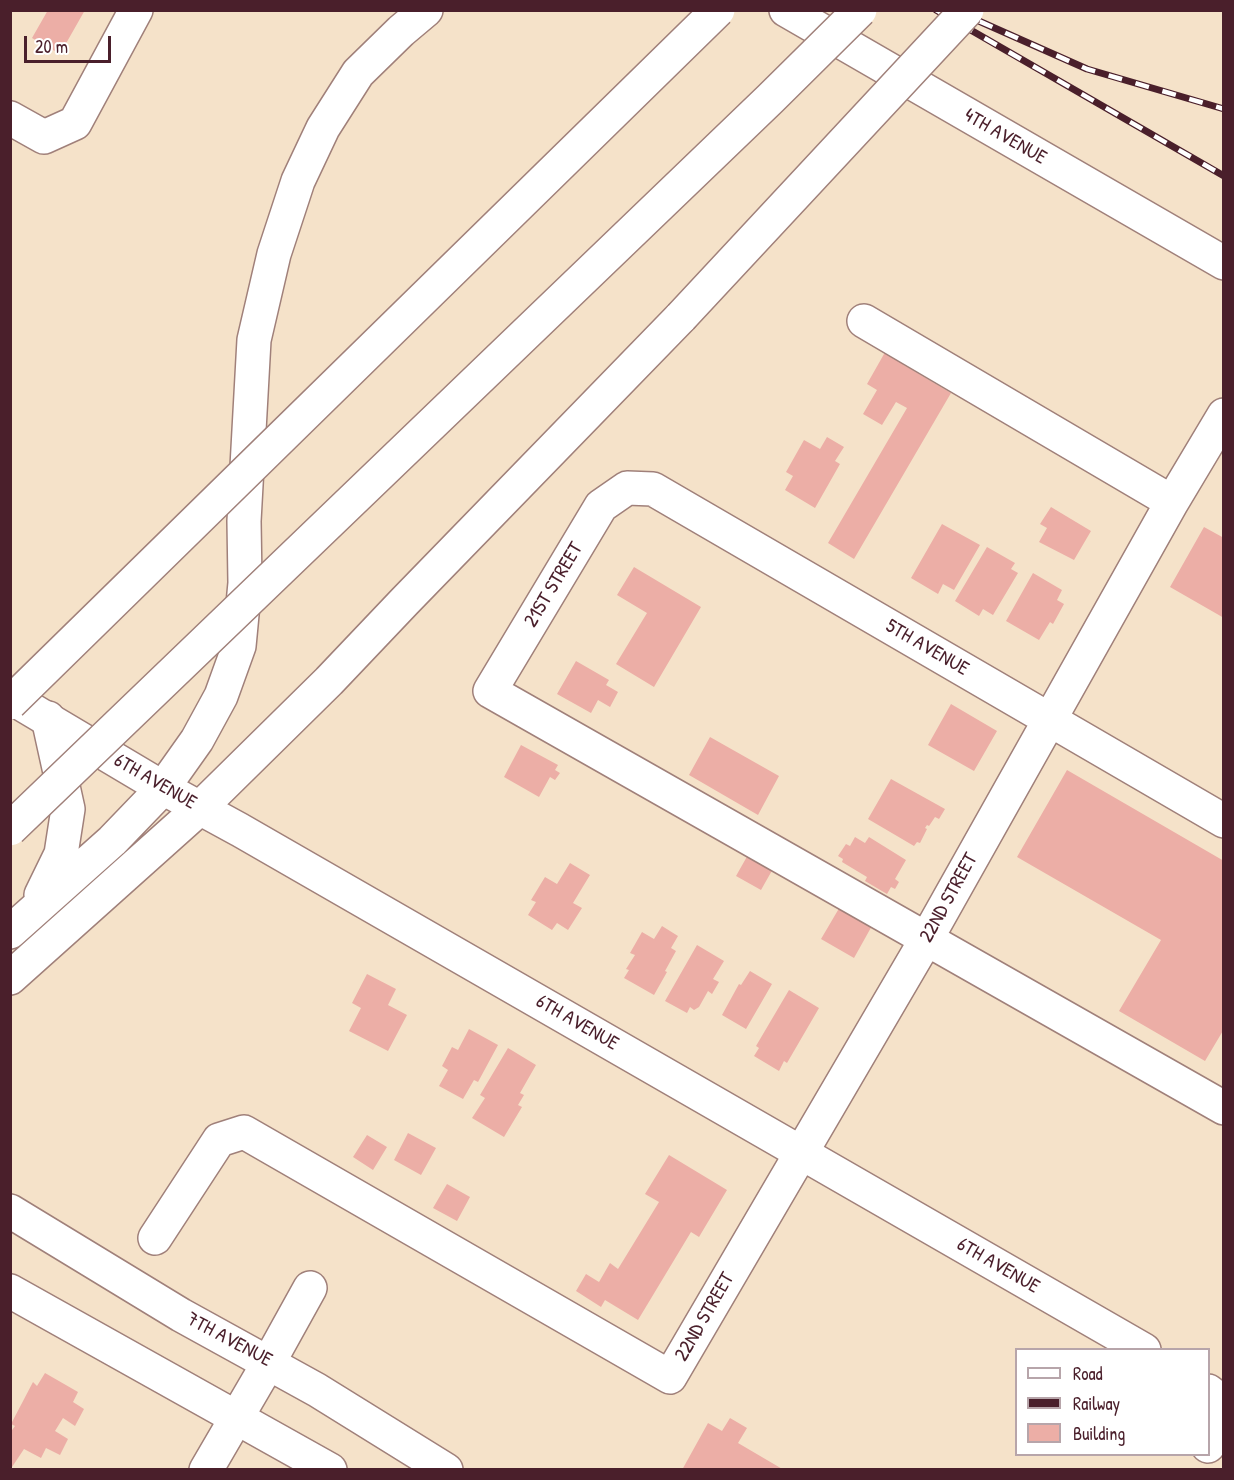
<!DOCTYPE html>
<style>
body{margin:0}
#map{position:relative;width:1234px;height:1480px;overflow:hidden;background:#f5e2c9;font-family:"Patrick Hand",sans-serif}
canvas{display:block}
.frame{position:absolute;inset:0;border:12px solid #4a1f2b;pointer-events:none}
.legend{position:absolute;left:1015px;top:1348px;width:195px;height:108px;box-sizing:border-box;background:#fff;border:2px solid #b7a5aa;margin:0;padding:8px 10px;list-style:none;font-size:18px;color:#4a1f2b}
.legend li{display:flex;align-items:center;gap:12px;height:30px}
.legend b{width:30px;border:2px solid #b7a5aa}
.scale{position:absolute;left:24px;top:36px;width:87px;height:27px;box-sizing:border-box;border:3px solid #4a1f2b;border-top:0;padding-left:8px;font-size:18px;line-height:21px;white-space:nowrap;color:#4a1f2b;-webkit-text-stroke:4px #fff;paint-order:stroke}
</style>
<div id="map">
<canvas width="1234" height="1480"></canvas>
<div class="frame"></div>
<ul class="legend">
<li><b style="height:8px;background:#fff"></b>Road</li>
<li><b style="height:8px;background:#4a1f2b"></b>Railway</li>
<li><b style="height:16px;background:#ecaea6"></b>Building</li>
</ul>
<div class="scale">20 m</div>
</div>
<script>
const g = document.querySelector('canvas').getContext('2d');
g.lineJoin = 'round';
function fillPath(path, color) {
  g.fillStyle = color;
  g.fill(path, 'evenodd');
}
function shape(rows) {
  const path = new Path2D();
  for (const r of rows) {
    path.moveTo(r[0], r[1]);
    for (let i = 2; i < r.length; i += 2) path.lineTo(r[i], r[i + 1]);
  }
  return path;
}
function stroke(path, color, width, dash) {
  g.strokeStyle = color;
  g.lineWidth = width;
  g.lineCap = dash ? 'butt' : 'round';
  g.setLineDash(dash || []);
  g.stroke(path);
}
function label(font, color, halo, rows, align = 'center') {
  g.font = font + ' "Patrick Hand",sans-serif';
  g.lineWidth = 5;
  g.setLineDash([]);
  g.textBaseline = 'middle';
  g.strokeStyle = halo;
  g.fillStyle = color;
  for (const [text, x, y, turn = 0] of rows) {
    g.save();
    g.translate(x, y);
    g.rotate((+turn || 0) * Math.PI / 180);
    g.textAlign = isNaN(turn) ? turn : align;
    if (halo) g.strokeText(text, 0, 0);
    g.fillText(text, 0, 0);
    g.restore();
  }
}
fillPath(shape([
 [48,10,85,10,60,54,32,38],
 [888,347,907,359,904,365,951,393,854,559,828,543,907,408,896,402,882,425,863,414,877,390,867,384],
 [827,437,844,447,835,461,840,464,815,508,785,490,793,476,786,472,804,440,820,449],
 [1051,507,1091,531,1074,560,1039,542,1047,528,1040,524],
 [942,524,980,545,954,590,943,584,938,594,911,578],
 [1204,527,1224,538,1224,618,1170,587],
 [987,547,1015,563,1011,569,1018,573,993,615,983,609,979,616,955,601],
 [634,567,701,607,654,687,616,664,647,613,617,595],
 [1033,573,1062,590,1057,600,1064,604,1053,624,1050,622,1039,640,1006,621],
 [576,661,609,680,606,685,618,692,610,707,598,700,591,713,557,694],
 [951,704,997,731,974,771,928,745],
 [710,737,779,776,758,815,689,775],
 [521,745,558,765,555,770,560,773,555,780,550,777,539,797,504,777],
 [1067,770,1224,861,1224,1029,1205,1061,1119,1011,1161,940,1017,857],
 [891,779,945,809,939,819,935,817,929,826,927,825,925,828,927,829,920,843,917,842,914,846,868,819],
 [855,837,865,843,869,837,906,860,895,879,899,882,895,889,891,887,887,894,865,881,867,877,842,862,843,859,838,856,846,844,850,846],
 [749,853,774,867,761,890,736,876],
 [570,863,590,875,573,903,582,908,568,930,557,923,552,930,528,915,536,902,531,900,545,877,557,884],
 [841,905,873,924,854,958,821,939],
 [662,926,678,936,671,948,676,951,665,971,667,972,654,995,624,978,629,970,626,969,635,955,630,953,642,932,654,939],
 [697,945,724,961,713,979,719,982,712,994,708,991,699,1007,694,1010,690,1007,687,1013,665,1001],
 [750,971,772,984,746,1029,722,1015,739,984,741,985],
 [367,974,396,989,388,1005,407,1015,388,1051,349,1031,361,1008,352,1003],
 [789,990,819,1008,787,1063,784,1061,779,1071,754,1056,759,1048,756,1046],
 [469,1029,498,1045,478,1082,474,1080,463,1099,439,1086,448,1070,442,1066,452,1047,458,1050],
 [508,1048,536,1065,520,1093,524,1095,518,1105,522,1107,504,1137,472,1118,485,1098,480,1095],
 [408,1133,436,1148,421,1175,394,1160],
 [367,1135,387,1147,373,1170,353,1157],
 [669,1155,727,1190,699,1237,691,1232,638,1320,605,1300,601,1307,576,1291,586,1274,599,1282,610,1263,618,1269,659,1202,645,1194],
 [447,1184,470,1197,457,1221,433,1208],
 [45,1373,78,1392,73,1402,84,1409,75,1426,63,1418,55,1431,68,1439,60,1455,46,1448,41,1458,24,1449,10,1470,10,1433,15,1426,11,1424,33,1382,37,1386],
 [730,1418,747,1428,738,1443,784,1470,682,1470,708,1423,722,1431]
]), '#ecaea6');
const minor = shape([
 [10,118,44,137,75,123,136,10],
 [864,321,1172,502],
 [1224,821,653,489,627,488,601,506,490,691,1224,1108],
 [155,1238,219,1140,244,1132,670,1377,927,938,1172,502,1224,415],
 [206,1470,269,1362,310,1288]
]);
const major = shape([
 [786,10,1224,263],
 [10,697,163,788,240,830,1144,1350],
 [10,1211,181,1315,317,1390,446,1470],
 [10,1291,330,1470],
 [1208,1391,1224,1403],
 [1208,1446,1224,1420]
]);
const highway = shape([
 [41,895,61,854,68,809,48,718],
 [10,932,112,841,163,788,197,740,221,696,239,646,245,583,244,521,254,340,274,254,298,181,323,128,358,73,401,31,426,10],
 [10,978,200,808,329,681,405,601,681,317]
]);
stroke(minor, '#a0807a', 36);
stroke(major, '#a0807a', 36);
stroke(highway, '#a0807a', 36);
stroke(minor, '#fff', 33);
stroke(major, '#fff', 33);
stroke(highway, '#fff', 33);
const rail = shape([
 [936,10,1224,176],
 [954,10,1087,69,1224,109]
]);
stroke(rail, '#4a1f2b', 7);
stroke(rail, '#fff', 4.5, [14]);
const highwayBridge = shape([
 [681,317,967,10],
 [10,703,718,10],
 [10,829,770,99,860,10]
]);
stroke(highwayBridge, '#a0807a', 36, []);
stroke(highwayBridge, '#fff', 33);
label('20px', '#4a1f2b', '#fff', [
 ["4TH AVENUE",1005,137,30],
 ["21ST STREET",554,585,-59],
 ["5TH AVENUE",927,648,30],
 ["6TH AVENUE",155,782,30],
 ["22ND STREET",949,898,-61],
 ["6TH AVENUE",577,1023,30],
 ["6TH AVENUE",998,1266,30],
 ["22ND STREET",705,1317,-60],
 ["7TH AVENUE",229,1340,28]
]);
</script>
